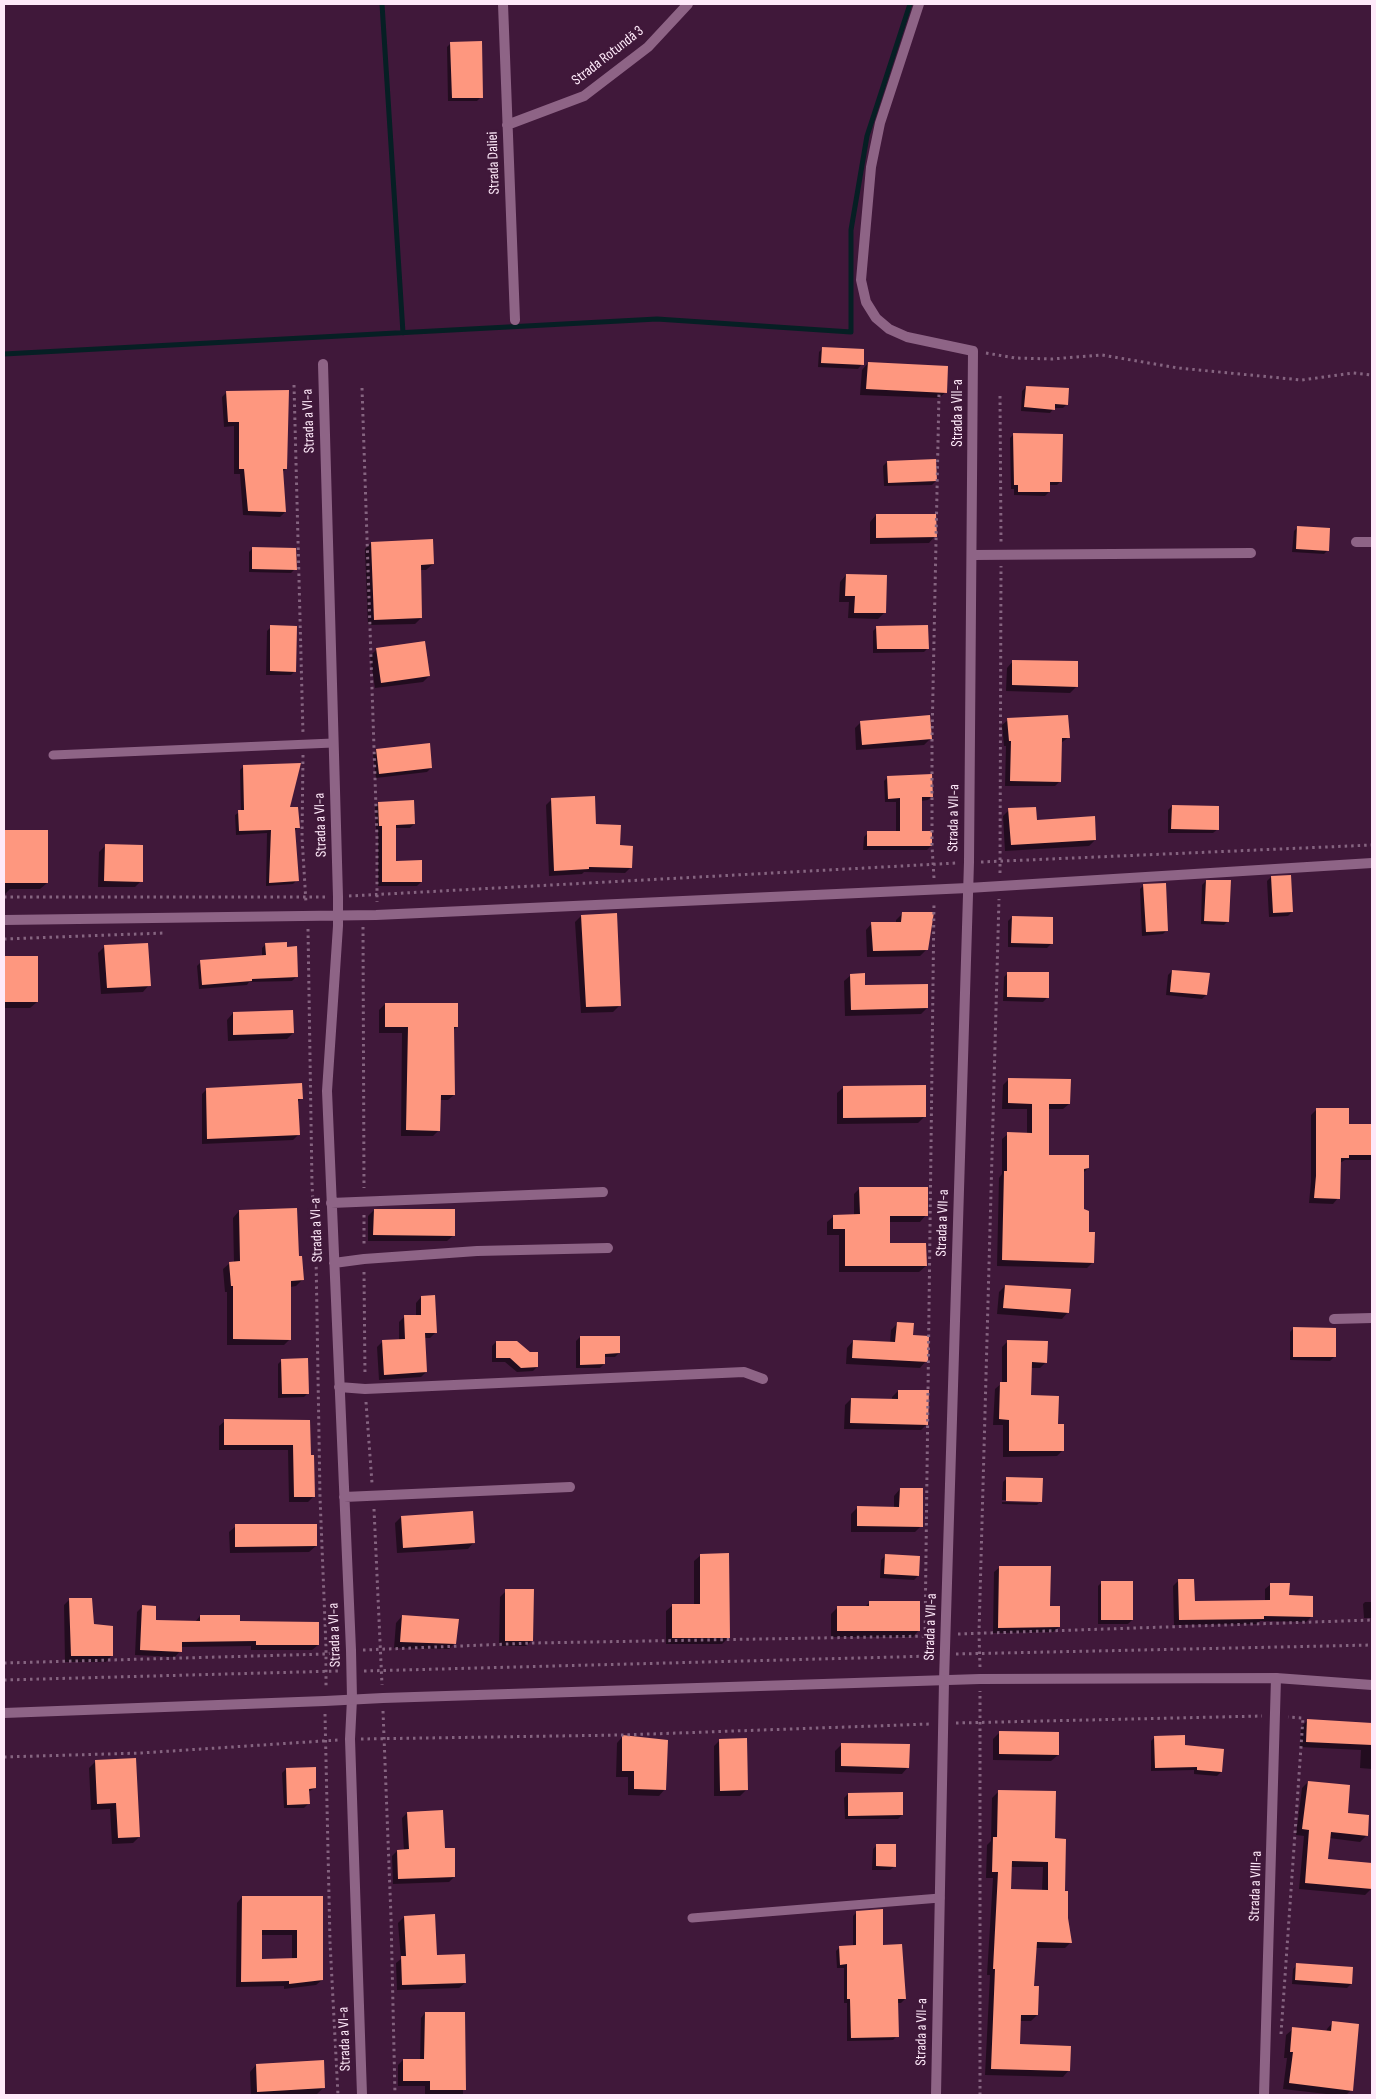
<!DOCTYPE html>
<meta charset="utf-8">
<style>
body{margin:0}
#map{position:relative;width:1376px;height:2099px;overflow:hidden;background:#40183a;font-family:"Sofia Sans Condensed",sans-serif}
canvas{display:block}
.frame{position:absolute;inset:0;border:5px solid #fee9f9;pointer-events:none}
</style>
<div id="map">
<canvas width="1376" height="2099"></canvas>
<div class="frame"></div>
</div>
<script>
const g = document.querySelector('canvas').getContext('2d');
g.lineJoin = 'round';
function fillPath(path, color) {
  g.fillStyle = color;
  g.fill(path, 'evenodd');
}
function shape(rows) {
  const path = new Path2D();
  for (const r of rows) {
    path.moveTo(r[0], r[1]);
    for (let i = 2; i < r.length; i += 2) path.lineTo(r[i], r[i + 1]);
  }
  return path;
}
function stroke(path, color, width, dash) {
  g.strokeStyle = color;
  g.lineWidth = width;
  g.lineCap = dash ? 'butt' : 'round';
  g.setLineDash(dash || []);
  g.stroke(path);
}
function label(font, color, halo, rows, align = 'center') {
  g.font = font + ' "Sofia Sans Condensed",sans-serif';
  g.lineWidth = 5;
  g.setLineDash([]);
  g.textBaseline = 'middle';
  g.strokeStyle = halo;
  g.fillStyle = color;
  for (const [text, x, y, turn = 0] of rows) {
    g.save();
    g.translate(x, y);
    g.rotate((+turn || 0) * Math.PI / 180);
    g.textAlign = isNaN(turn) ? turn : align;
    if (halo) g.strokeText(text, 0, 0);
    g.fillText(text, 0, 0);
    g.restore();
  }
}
fillPath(shape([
 [451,43,481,97,477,101,448,101,447,47],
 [823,348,862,364,858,369,818,367,819,352],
 [868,363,946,392,939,398,860,395,862,370],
 [1026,387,1067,404,1063,408,1054,408,1050,413,1021,411,1022,391],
 [288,391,286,469,282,472,285,512,280,517,243,515,240,474,234,474,234,426,224,427,222,397,227,392],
 [1014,434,1061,481,1057,485,1049,485,1049,492,1045,496,1014,495,1014,489,1011,489,1010,438],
 [887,462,936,481,932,485,884,486,883,466],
 [876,515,935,536,929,543,870,544,870,522],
 [1298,527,1328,550,1324,554,1292,552,1294,531],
 [371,543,433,564,426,570,420,570,421,618,415,624,368,625,365,549],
 [253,548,295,569,291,573,249,572,249,552],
 [846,575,884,613,878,619,848,618,849,602,839,602,840,582],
 [271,627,295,671,291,675,266,675,267,631],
 [877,627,928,648,924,652,873,653,873,631],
 [377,649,429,676,423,682,375,688,370,656],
 [1013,661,1077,686,1070,693,1006,691,1007,668],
 [1008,720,1069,737,1061,743,1060,781,1055,786,1005,786,1006,746,1004,746,1002,725],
 [861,722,930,739,924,745,856,750,855,728],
 [377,750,431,768,427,772,376,778,373,754],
 [244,766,289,808,298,827,294,832,297,880,293,884,266,886,267,833,236,835,235,815,241,811,240,770],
 [888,777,932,796,928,800,921,801,921,832,931,846,927,850,863,850,864,837,868,833,896,833,896,802,885,802,884,781],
 [551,800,595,825,619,847,631,867,625,873,584,872,582,874,549,876,546,805],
 [379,803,414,824,410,828,395,828,395,862,421,882,417,886,378,886,378,829,376,829,375,807],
 [1172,806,1218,829,1213,833,1168,833,1168,810],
 [1009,810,1036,821,1095,840,1089,846,1005,851,1003,816],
 [4,830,47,832,47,883,40,889,10,889,4,895],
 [105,846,141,881,135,887,98,887,99,852],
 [1271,877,1292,912,1288,916,1269,917,1267,881],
 [1206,881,1228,921,1224,925,1201,924,1202,885],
 [1144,885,1167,930,1163,934,1142,936,1140,889],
 [903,913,927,949,920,956,867,957,866,930,872,923,896,923,896,920],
 [581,916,620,1005,613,1012,581,1013,575,922],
 [1012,917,1051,944,1047,948,1008,947,1008,921],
 [266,944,286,948,296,977,292,981,249,982,247,985,199,989,197,966,201,962,262,956,262,948],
 [105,946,149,985,143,992,101,994,98,953],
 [4,957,37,957,37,1002,30,1008,4,1008],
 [1172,971,1206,995,1202,999,1166,995,1168,975],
 [1008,973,1047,998,1043,1002,1003,1001,1004,977],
 [851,975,864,986,927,1008,921,1014,845,1016,844,981],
 [385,1004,457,1027,453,1030,454,1095,448,1100,440,1100,439,1130,433,1136,401,1136,402,1033,379,1033,379,1010],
 [233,1013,293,1033,287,1039,228,1041,227,1020],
 [1008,1080,1069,1104,1063,1109,1048,1109,1047,1156,1088,1168,1083,1173,1082,1210,1093,1262,1087,1268,997,1266,999,1178,1002,1174,1002,1139,1008,1134,1027,1134,1027,1109,1002,1109,1003,1085],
 [844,1087,924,1117,918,1123,837,1124,837,1093],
 [207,1089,301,1098,297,1103,298,1135,293,1140,202,1144,202,1094],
 [1317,1109,1348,1125,1372,1126,1372,1160,1345,1160,1340,1163,1338,1198,1333,1204,1309,1203,1311,1182,1311,1115],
 [860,1188,926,1215,920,1222,889,1222,889,1244,926,1266,919,1272,839,1272,839,1235,827,1235,827,1222,834,1216,854,1216,854,1194],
 [374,1210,454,1235,447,1241,368,1241,368,1216],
 [239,1211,298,1258,302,1280,296,1286,290,1287,290,1339,284,1345,227,1345,227,1292,225,1292,223,1269,230,1263,234,1263,233,1218],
 [1005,1286,1068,1312,1062,1319,997,1314,999,1292],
 [421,1297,436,1332,430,1338,424,1338,426,1372,421,1377,379,1380,377,1347,383,1341,399,1340,399,1322,404,1317,416,1316,416,1303],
 [897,1324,911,1336,926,1361,920,1368,846,1364,847,1348,853,1341,890,1343,891,1330],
 [1294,1328,1334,1357,1330,1361,1290,1360,1290,1332],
 [580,1337,619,1353,615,1357,604,1357,604,1364,600,1368,576,1368,576,1341],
 [1008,1341,1046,1362,1040,1368,1031,1368,1030,1396,1056,1426,1063,1450,1057,1456,1003,1457,1003,1425,993,1425,995,1389,1002,1383,1002,1347],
 [496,1342,537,1367,533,1371,517,1372,505,1362,492,1362,492,1346],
 [282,1360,308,1393,304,1397,278,1398,278,1364],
 [898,1391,927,1424,921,1430,844,1429,845,1405,851,1399,892,1400,892,1397],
 [225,1421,309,1421,309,1456,314,1496,308,1502,289,1502,288,1450,219,1450,219,1426],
 [1007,1478,1041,1501,1037,1505,1002,1504,1002,1502,1039,1503,1039,1500,1002,1500,1003,1482],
 [900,1489,921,1526,915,1532,851,1532,851,1514,857,1508,894,1508,894,1496],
 [401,1517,474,1542,468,1549,397,1553,395,1523],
 [236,1526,316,1546,309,1552,230,1553,229,1532],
 [701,1555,728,1638,722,1644,666,1644,666,1611,673,1605,694,1605,694,1561],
 [885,1556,918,1576,914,1580,880,1578,881,1560],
 [1000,1567,1049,1608,1059,1627,1053,1632,993,1633,994,1572],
 [1179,1580,1194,1602,1265,1601,1265,1589,1271,1584,1312,1616,1306,1622,1260,1621,1258,1624,1174,1625,1173,1586],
 [1102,1582,1132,1620,1128,1624,1098,1624,1098,1586],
 [506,1591,532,1640,526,1646,499,1646,500,1597],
 [70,1599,93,1626,112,1655,106,1662,65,1662,64,1605],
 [870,1602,919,1630,913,1637,831,1637,831,1614,838,1607,865,1607],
 [1365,1602,1372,1602,1372,1618,1364,1618,1363,1604],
 [143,1606,154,1621,195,1622,200,1616,239,1623,318,1645,312,1650,251,1650,251,1646,180,1647,180,1651,175,1657,135,1655,137,1612],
 [402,1616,455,1643,449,1649,394,1648,396,1623],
 [1307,1721,1372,1724,1372,1769,1360,1768,1361,1750,1300,1747,1301,1727],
 [1000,1732,1058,1755,1051,1761,993,1760,993,1739],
 [623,1736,665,1789,659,1796,628,1795,628,1777,616,1777,617,1743],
 [1155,1737,1184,1746,1221,1772,1217,1776,1194,1774,1194,1770,1151,1771,1151,1741],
 [720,1740,746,1790,740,1796,714,1796,714,1746],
 [842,1744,908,1767,902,1774,835,1772,835,1751],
 [95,1762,139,1837,133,1843,112,1844,110,1809,91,1810,89,1768],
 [286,1769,315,1788,308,1792,308,1804,304,1808,284,1808,282,1773],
 [1308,1782,1346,1814,1366,1836,1360,1842,1329,1838,1327,1860,1372,1864,1371,1889,1365,1895,1299,1889,1304,1836,1296,1835,1302,1788],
 [999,1791,1054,1840,1071,1942,1065,1948,1035,1948,1033,1987,1037,2015,1031,2021,1020,2021,1019,2046,1069,2070,1063,2077,985,2075,990,1975,987,1975,993,1878,986,1878,987,1845,991,1841,992,1798],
 [1010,1867,1043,1867,1042,1891,1010,1890],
 [848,1794,902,1815,898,1819,845,1819,844,1798],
 [407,1813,444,1849,454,1877,449,1882,393,1884,392,1856,397,1851,404,1851,402,1818],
 [877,1845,895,1866,890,1870,872,1870,873,1849],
 [242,1897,321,1897,322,1980,316,1985,284,1989,284,1986,236,1987,237,1903],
 [261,1935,292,1935,292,1960,261,1961],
 [857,1912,905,1999,901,2003,897,2003,897,2036,893,2040,847,2041,847,2003,844,2003,844,1968,837,1968,836,1951,840,1947,853,1947,853,1916],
 [404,1917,436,1957,465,1983,459,1988,397,1990,396,1963,401,1959,398,1923],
 [1297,1965,1351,1984,1347,1988,1292,1984,1293,1969],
 [425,2013,463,2014,463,2095,425,2095,425,2086,398,2086,398,2065,403,2060,420,2060,421,2018],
 [1333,2022,1351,2090,1346,2095,1335,2095,1283,2089,1287,2058,1284,2058,1286,2035,1293,2029,1326,2032,1327,2029],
 [256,2065,324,2087,317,2094,251,2095,250,2072]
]), '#0007');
stroke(shape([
 [382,4,403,333],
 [4,354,657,319,851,332,851,230,867,136,910,4]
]), '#061f24', 5);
fillPath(shape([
 [482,41,483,98,452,98,450,42],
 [822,347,864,349,864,365,821,363],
 [868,362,948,366,947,393,866,389],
 [1026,386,1069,388,1068,405,1055,404,1055,410,1024,407],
 [289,390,287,469,283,469,286,512,248,511,244,469,239,469,239,422,228,422,226,391],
 [1013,433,1063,434,1062,482,1050,482,1050,492,1018,492,1018,485,1014,485],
 [936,459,937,481,888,483,887,461],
 [876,514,936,514,937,537,876,538],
 [1297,526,1330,528,1329,551,1296,549],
 [433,539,434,564,421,565,422,618,374,620,371,542],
 [252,547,296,548,297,570,252,569],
 [846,574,887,575,886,613,854,613,855,596,845,596],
 [270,625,297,626,296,672,270,671],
 [928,625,929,649,877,649,876,626],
 [425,641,430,676,381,683,376,648],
 [1012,660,1078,661,1078,687,1012,685],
 [930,715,932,739,862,745,860,721],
 [1068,715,1070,738,1062,738,1061,782,1010,781,1011,741,1009,741,1007,718],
 [430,743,432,768,379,774,376,749],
 [301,763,290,807,298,807,300,828,295,828,299,881,269,883,271,830,239,831,238,810,244,810,243,765],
 [932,774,933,797,922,797,922,831,932,831,932,846,867,846,867,831,900,831,900,798,888,799,887,776],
 [595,796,596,824,621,825,620,845,633,846,632,868,589,867,589,869,554,871,551,798],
 [414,800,415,824,396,825,396,861,422,860,422,882,382,882,382,826,379,826,378,802],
 [1172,805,1219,806,1219,830,1171,829],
 [1036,807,1037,820,1095,816,1096,840,1011,845,1008,808],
 [4,830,48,830,48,883,4,883],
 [105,844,143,845,143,882,104,881],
 [1291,875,1293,912,1273,913,1271,876],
 [1206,880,1231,880,1229,922,1204,921],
 [1166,883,1168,931,1146,932,1143,884],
 [902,912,934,912,928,950,873,951,871,922,901,922],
 [617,913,621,1006,586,1007,581,915],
 [1012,916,1053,917,1053,944,1011,943],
 [287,942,287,947,297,946,298,977,252,979,252,981,202,985,200,960,266,955,265,943],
 [148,943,151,986,107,988,104,945],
 [4,956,38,956,38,1002,4,1002],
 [1172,970,1210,973,1207,995,1170,992],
 [1007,972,1049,972,1049,998,1007,997],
 [865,973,865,985,928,984,928,1008,851,1010,850,974],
 [385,1003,458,1003,458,1027,454,1027,455,1095,441,1095,440,1131,406,1130,408,1027,385,1027],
 [293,1010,294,1033,233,1035,233,1012],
 [1008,1078,1071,1079,1070,1104,1049,1104,1049,1155,1089,1155,1089,1168,1084,1169,1084,1209,1089,1211,1089,1232,1095,1232,1094,1263,1002,1260,1004,1171,1007,1171,1007,1132,1032,1133,1032,1104,1008,1103],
 [302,1083,303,1099,298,1099,300,1135,207,1139,206,1088],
 [926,1085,926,1117,843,1118,843,1086],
 [1316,1108,1349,1108,1349,1124,1372,1124,1372,1155,1349,1155,1349,1158,1341,1158,1340,1199,1314,1198,1316,1176],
 [859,1187,928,1187,928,1216,890,1216,890,1243,926,1243,927,1266,845,1266,845,1229,833,1229,833,1215,860,1214],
 [297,1208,299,1256,302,1256,304,1280,291,1281,291,1340,233,1339,233,1286,231,1286,229,1262,240,1261,239,1210],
 [374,1209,455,1209,455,1236,373,1235],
 [1005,1285,1071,1289,1069,1313,1003,1308],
 [435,1295,437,1333,425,1333,427,1372,384,1375,382,1340,405,1339,404,1315,421,1315,421,1296],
 [897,1322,914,1323,913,1335,929,1336,928,1362,852,1358,853,1340,895,1342],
 [1293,1327,1336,1328,1336,1357,1293,1357],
 [580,1336,620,1336,620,1353,605,1354,605,1364,580,1365],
 [1007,1340,1048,1341,1047,1363,1032,1362,1031,1395,1059,1396,1058,1424,1064,1424,1064,1451,1009,1451,1009,1420,999,1419,1000,1382,1007,1382],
 [496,1341,517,1341,530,1352,538,1352,538,1367,521,1368,510,1358,496,1358],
 [308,1358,309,1394,282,1394,281,1359],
 [898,1390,929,1390,928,1425,850,1423,851,1398,898,1399],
 [224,1419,310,1420,311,1455,314,1455,315,1497,294,1497,293,1445,224,1445],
 [1006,1477,1043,1478,1042,1502,1006,1501],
 [900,1488,923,1488,923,1527,857,1526,857,1506,899,1507],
 [473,1511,475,1543,403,1548,401,1516],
 [235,1524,317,1524,317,1546,235,1547],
 [729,1553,730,1638,672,1638,672,1604,700,1604,700,1554],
 [885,1554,920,1556,919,1576,884,1574],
 [999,1566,1051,1566,1050,1606,1060,1606,1060,1627,998,1628],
 [1178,1579,1194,1579,1195,1601,1270,1600,1270,1583,1290,1583,1289,1595,1313,1596,1313,1617,1264,1616,1264,1619,1179,1620],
 [1101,1581,1133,1581,1133,1620,1101,1620],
 [505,1589,534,1589,533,1641,505,1641],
 [69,1598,92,1598,94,1624,113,1626,113,1656,71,1656],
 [869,1601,920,1601,920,1631,837,1631,837,1606,869,1606],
 [142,1605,156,1606,156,1620,200,1621,200,1615,240,1615,240,1621,319,1622,319,1645,256,1645,256,1641,182,1642,182,1652,140,1650],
 [402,1615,459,1619,456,1644,400,1642],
 [1307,1719,1372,1723,1372,1745,1306,1742],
 [999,1731,1059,1732,1059,1755,999,1754],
 [622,1735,668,1740,666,1790,634,1789,634,1771,622,1771],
 [1185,1735,1185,1745,1224,1749,1222,1772,1197,1770,1197,1767,1155,1768,1154,1736],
 [747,1738,748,1790,720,1791,719,1739],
 [841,1743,910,1744,909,1768,841,1766],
 [136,1758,140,1837,118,1838,116,1803,97,1804,95,1760],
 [316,1767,316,1788,309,1789,310,1804,287,1805,286,1768],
 [1308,1781,1350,1785,1348,1813,1369,1815,1368,1836,1331,1832,1328,1859,1372,1863,1372,1889,1305,1883,1309,1830,1302,1829],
 [998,1790,1056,1791,1055,1838,1066,1839,1065,1891,1068,1891,1068,1918,1072,1943,1037,1942,1034,1986,1039,1986,1038,2015,1021,2015,1020,2044,1071,2046,1070,2071,991,2069,995,1969,993,1969,998,1872,992,1872,993,1837,997,1837],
 [1012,1861,1048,1862,1048,1890,1011,1889],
 [903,1792,903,1815,848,1816,848,1793],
 [443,1810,445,1848,455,1848,455,1877,398,1879,397,1850,409,1849,407,1812],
 [876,1844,896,1844,896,1867,876,1866],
 [242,1896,323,1896,323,1980,289,1984,289,1981,241,1982],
 [262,1930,297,1930,297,1958,262,1959],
 [883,1909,883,1945,902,1944,906,1999,898,1999,899,2037,851,2038,850,1999,847,1999,847,1964,840,1965,839,1946,856,1945,856,1911],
 [435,1914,437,1955,465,1954,466,1983,402,1985,401,1956,406,1956,404,1916],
 [1296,1963,1353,1967,1352,1984,1295,1980],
 [425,2012,465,2012,466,2090,430,2090,430,2081,403,2081,403,2059,424,2059],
 [1332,2021,1359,2024,1353,2091,1289,2083,1293,2052,1290,2052,1292,2027,1331,2031],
 [324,2060,325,2088,257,2092,256,2064]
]), '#fe977f');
stroke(shape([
 [986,353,1015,358,1052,359,1102,355,1178,368,1302,380,1353,373,1372,375],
 [294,385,303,734],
 [362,388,377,838,377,902],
 [1000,396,1001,543],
 [303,755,302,837,306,903],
 [981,862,1372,845],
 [1000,873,1001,566],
 [934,878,932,846,932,739,939,393],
 [349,896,957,863],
 [4,897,326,897],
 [363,927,364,1188],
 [308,929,312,1184,316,1255,320,1497,326,1647,326,1688],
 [4,939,164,933],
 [364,1215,364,1246],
 [364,1272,365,1376],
 [366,1402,372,1483],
 [374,1509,382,1685],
 [958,1634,1372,1620],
 [925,1636,934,902],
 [363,1650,533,1643,932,1636],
 [956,1654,1372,1645],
 [4,1663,326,1654,340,1652],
 [980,1667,979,1633,999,899],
 [364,1671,933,1656],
 [4,1680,338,1671],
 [383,1711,391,1917,395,2095],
 [325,1714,330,1942,338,2095],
 [956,1723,1262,1716],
 [361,1739,622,1735,930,1724],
 [4,1757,141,1753,338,1740],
 [1281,2034,1303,1718,1288,1717],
 [980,2095,980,1691]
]), '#856480', 3, [2.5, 4]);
stroke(shape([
 [53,755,333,743],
 [692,1918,940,1898]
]), '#8e6486', 9);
stroke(shape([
 [503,4,515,320],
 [919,4,880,123,871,167,861,280,866,302,876,318,889,329,907,337,973,351,969,862,944,1681,936,2095],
 [507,125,584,96,648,47,688,4],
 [323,364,338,897,338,926,327,1091,351,1650,352,1699,350,1739,362,2095],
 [1356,542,1372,542],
 [973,555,1251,553],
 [4,920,376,915,968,888,1372,863],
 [331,1203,603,1192],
 [334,1263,364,1259,477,1251,608,1248],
 [1334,1319,1372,1318],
 [339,1387,365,1389,744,1372,763,1379],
 [344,1497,570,1487],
 [1264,2095,1276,1678]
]), '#8e6486', 10);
stroke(shape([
 [4,1713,325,1701,383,1698,980,1679,1276,1678,1372,1685]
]), '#8e6486', 10);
label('15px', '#fee9f9', '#40183a', [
 ["Strada Rotundă 3",608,56,-38],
 ["Strada Daliei",494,163,-92],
 ["Strada a VII-a",958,413,-90],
 ["Strada a VI-a",309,421,-92],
 ["Strada a VII-a",954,818,-89],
 ["Strada a VI-a",321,825,-92],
 ["Strada a VII-a",943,1223,-88],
 ["Strada a VI-a",317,1230,-92],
 ["Strada a VII-a",931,1627,-88],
 ["Strada a VI-a",335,1635,-92],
 ["Strada a VIII-a",1256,1886,-88],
 ["Strada a VII-a",922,2032,-89],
 ["Strada a VI-a",345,2039,-92]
]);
</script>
